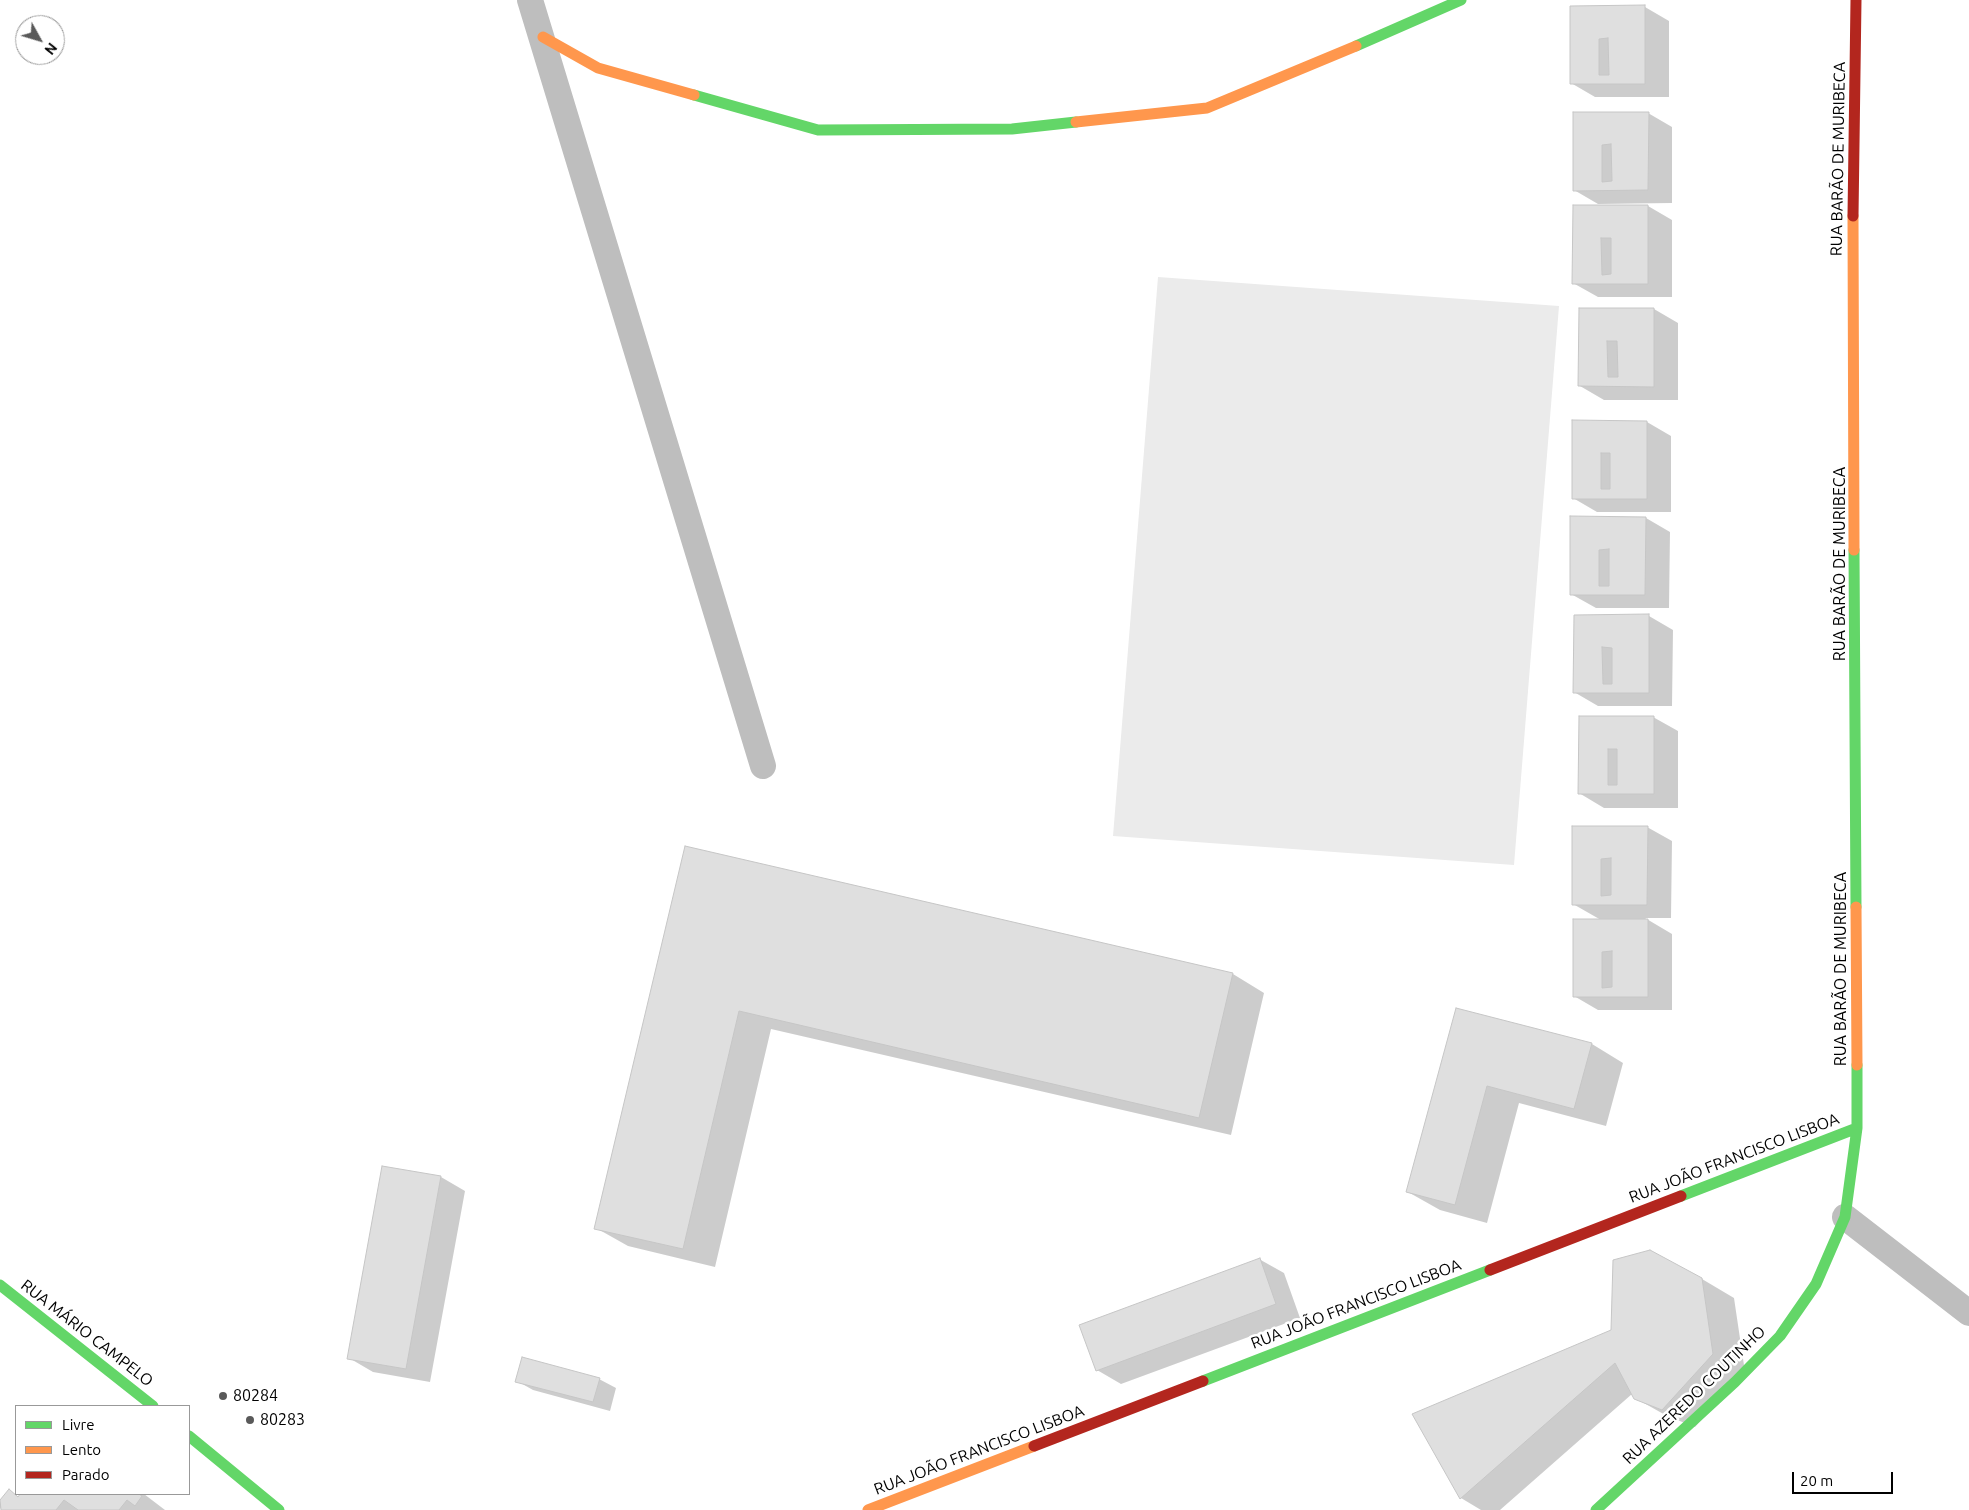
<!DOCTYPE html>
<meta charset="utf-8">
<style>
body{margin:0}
#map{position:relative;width:1969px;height:1510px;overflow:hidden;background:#fff;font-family:Ubuntu,sans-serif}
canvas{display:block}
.legend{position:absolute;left:15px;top:1405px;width:175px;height:90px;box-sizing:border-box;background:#fff;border:1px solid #999;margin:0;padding:6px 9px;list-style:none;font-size:15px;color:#000}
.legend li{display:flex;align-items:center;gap:10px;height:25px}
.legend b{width:25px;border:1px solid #999}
.north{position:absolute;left:15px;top:15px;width:50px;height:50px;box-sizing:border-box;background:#fff;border:1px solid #999;border-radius:50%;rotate:129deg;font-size:14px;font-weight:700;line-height:20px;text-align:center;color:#000}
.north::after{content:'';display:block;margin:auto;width:18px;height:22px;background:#595959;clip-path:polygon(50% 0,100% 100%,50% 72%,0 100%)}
.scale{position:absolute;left:1792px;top:1472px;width:101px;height:22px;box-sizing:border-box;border:2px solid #000;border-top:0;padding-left:6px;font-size:15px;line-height:18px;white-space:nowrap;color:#000;-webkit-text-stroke:4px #fff;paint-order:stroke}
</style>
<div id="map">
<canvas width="1969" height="1510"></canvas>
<ul class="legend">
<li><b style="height:6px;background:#63d668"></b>Livre</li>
<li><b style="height:6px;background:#ff974d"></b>Lento</li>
<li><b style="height:6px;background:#b3261e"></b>Parado</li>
</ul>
<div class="north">N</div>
<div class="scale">20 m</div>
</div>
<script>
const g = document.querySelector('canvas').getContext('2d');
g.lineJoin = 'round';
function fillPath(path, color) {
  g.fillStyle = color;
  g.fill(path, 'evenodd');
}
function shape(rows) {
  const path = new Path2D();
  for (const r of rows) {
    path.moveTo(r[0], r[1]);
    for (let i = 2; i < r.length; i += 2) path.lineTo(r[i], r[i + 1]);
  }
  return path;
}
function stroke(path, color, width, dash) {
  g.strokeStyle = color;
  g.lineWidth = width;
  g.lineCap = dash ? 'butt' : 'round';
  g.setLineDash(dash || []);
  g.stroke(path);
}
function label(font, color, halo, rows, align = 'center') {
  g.font = font + ' Ubuntu,sans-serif';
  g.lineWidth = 5;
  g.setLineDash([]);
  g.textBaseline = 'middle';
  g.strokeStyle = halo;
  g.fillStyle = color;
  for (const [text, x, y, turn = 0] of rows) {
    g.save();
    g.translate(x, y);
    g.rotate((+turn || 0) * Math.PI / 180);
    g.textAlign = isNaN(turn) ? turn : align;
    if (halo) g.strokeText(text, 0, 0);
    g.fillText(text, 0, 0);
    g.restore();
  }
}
fillPath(shape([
 [1158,277,1559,306,1514,865,1113,836]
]), '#ebebeb');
fillPath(shape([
 [1571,7,1645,7,1669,21,1669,97,1595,97,1571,83],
 [1574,113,1648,113,1672,127,1672,203,1598,204,1574,190],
 [1648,206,1672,220,1672,297,1598,297,1573,283,1574,207],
 [1654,309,1678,323,1678,400,1604,400,1580,386,1580,310],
 [1573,422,1647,422,1671,436,1671,512,1597,512,1573,498],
 [1572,518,1646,518,1670,532,1669,608,1596,608,1571,594],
 [1575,616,1649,616,1673,630,1672,706,1598,706,1574,692],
 [1653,717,1678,731,1678,808,1604,808,1579,793,1580,718],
 [1573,827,1647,827,1672,841,1671,918,1645,918,1672,934,1672,1010,1598,1010,1574,996,1601,920,1573,904],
 [686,848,1233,974,1264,993,1231,1135,771,1029,715,1267,628,1246,596,1228],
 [1456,1010,1592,1044,1623,1063,1606,1126,1519,1103,1487,1223,1440,1210,1408,1192],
 [441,1177,465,1191,430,1382,373,1372,349,1358],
 [1259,1259,1284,1273,1300,1318,1121,1384,1097,1370],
 [1702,1279,1734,1298,1745,1372,1695,1427,1667,1416,1635,1398,1632,1394,1500,1510,1481,1510,1461,1498,1414,1415,1612,1331],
 [599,1379,616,1388,610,1411,533,1390,517,1381],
 [9,1491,19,1497,22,1494,144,1494,165,1510,3,1510,0,1508,0,1503]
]), '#0003');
const building = shape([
 [1645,5,1645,84,1570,84,1570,6,1645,5],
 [1608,38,1609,75,1599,75,1599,39,1608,38],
 [1573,112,1649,112,1648,190,1573,191,1573,112],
 [1611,144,1612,181,1602,182,1602,145,1611,144],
 [1573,205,1648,205,1648,284,1572,284,1573,205],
 [1601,238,1611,238,1611,274,1602,275,1601,238],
 [1579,308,1654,308,1654,387,1578,386,1579,308],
 [1607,341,1617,341,1618,377,1608,377,1607,341],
 [1572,420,1647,421,1647,499,1572,499,1572,420],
 [1601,453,1610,453,1610,489,1601,489,1601,453],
 [1570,516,1646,517,1645,595,1570,595,1570,516],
 [1609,549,1609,586,1599,586,1599,550,1609,549],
 [1649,614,1649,693,1573,693,1574,615,1649,614],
 [1602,647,1612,648,1612,684,1603,684,1602,647],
 [1579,716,1654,716,1654,794,1578,794,1579,716],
 [1608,749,1617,749,1617,785,1608,785,1608,749],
 [1572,826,1648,826,1647,905,1572,905,1572,826],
 [1611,858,1611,895,1601,896,1601,859,1611,858],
 [685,846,1233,973,1199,1118,739,1011,683,1249,594,1229,685,846],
 [1573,919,1648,919,1648,997,1573,997,1573,919],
 [1612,951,1612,987,1602,988,1602,952,1612,951],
 [1456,1008,1592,1043,1574,1109,1487,1086,1455,1205,1406,1192,1456,1008],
 [382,1166,441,1176,406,1369,347,1359,382,1166],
 [1650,1250,1702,1278,1713,1354,1662,1410,1634,1399,1615,1363,1460,1499,1412,1414,1611,1330,1613,1260,1650,1250],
 [1260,1258,1276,1304,1096,1371,1079,1325,1260,1258],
 [522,1357,600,1378,593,1402,515,1382,522,1357],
 [9,1489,18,1497,20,1494,139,1494,142,1496,135,1506,127,1500,119,1510,78,1510,64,1500,56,1510,1,1510,0,1500,9,1489]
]);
fillPath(building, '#dfdfdf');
stroke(building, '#c6c6c6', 1);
stroke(shape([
 [530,0,763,766],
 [1845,1217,1969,1313]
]), '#bebebe', 26);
stroke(shape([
 [1356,46,1461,0],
 [694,95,818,130,1012,129,1076,122],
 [1854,550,1856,907],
 [1681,1196,1857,1128],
 [0,1285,153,1406],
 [1203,1381,1490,1270],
 [189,1436,279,1510],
 [1596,1510,1735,1382,1780,1336,1816,1284,1845,1217,1857,1128,1857,1065]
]), '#63d668', 11);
stroke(shape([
 [543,37,598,68,694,95],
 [1076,122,1207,108,1356,46],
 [1853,216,1854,550],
 [1856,907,1857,1065],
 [868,1510,1034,1446]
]), '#ff974d', 11);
stroke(shape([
 [1853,216,1856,0],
 [1490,1270,1681,1196],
 [1034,1446,1203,1381]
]), '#b3261e', 11);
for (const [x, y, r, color] of [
 [223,1396,5,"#595959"],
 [250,1420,5,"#595959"]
]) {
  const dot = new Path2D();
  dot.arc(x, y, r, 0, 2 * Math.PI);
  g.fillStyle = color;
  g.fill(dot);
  stroke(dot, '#fff', 2);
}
label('16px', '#000', '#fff', [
 ["RUA BARÃO DE MURIBECA",1838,159,-89],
 ["RUA BARÃO DE MURIBECA",1840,564,-90],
 ["RUA BARÃO DE MURIBECA",1841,969,-90],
 ["RUA JOÃO FRANCISCO LISBOA",1734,1158,-21],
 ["RUA JOÃO FRANCISCO LISBOA",1356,1304,-21],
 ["RUA MÁRIO CAMPELO",87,1333,38],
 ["RUA AZEREDO COUTINHO",1694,1395,-44],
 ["RUA JOÃO FRANCISCO LISBOA",979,1450,-21]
]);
label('16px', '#000', '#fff', [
 ["80284",233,1396],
 ["80283",260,1420]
], 'left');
</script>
